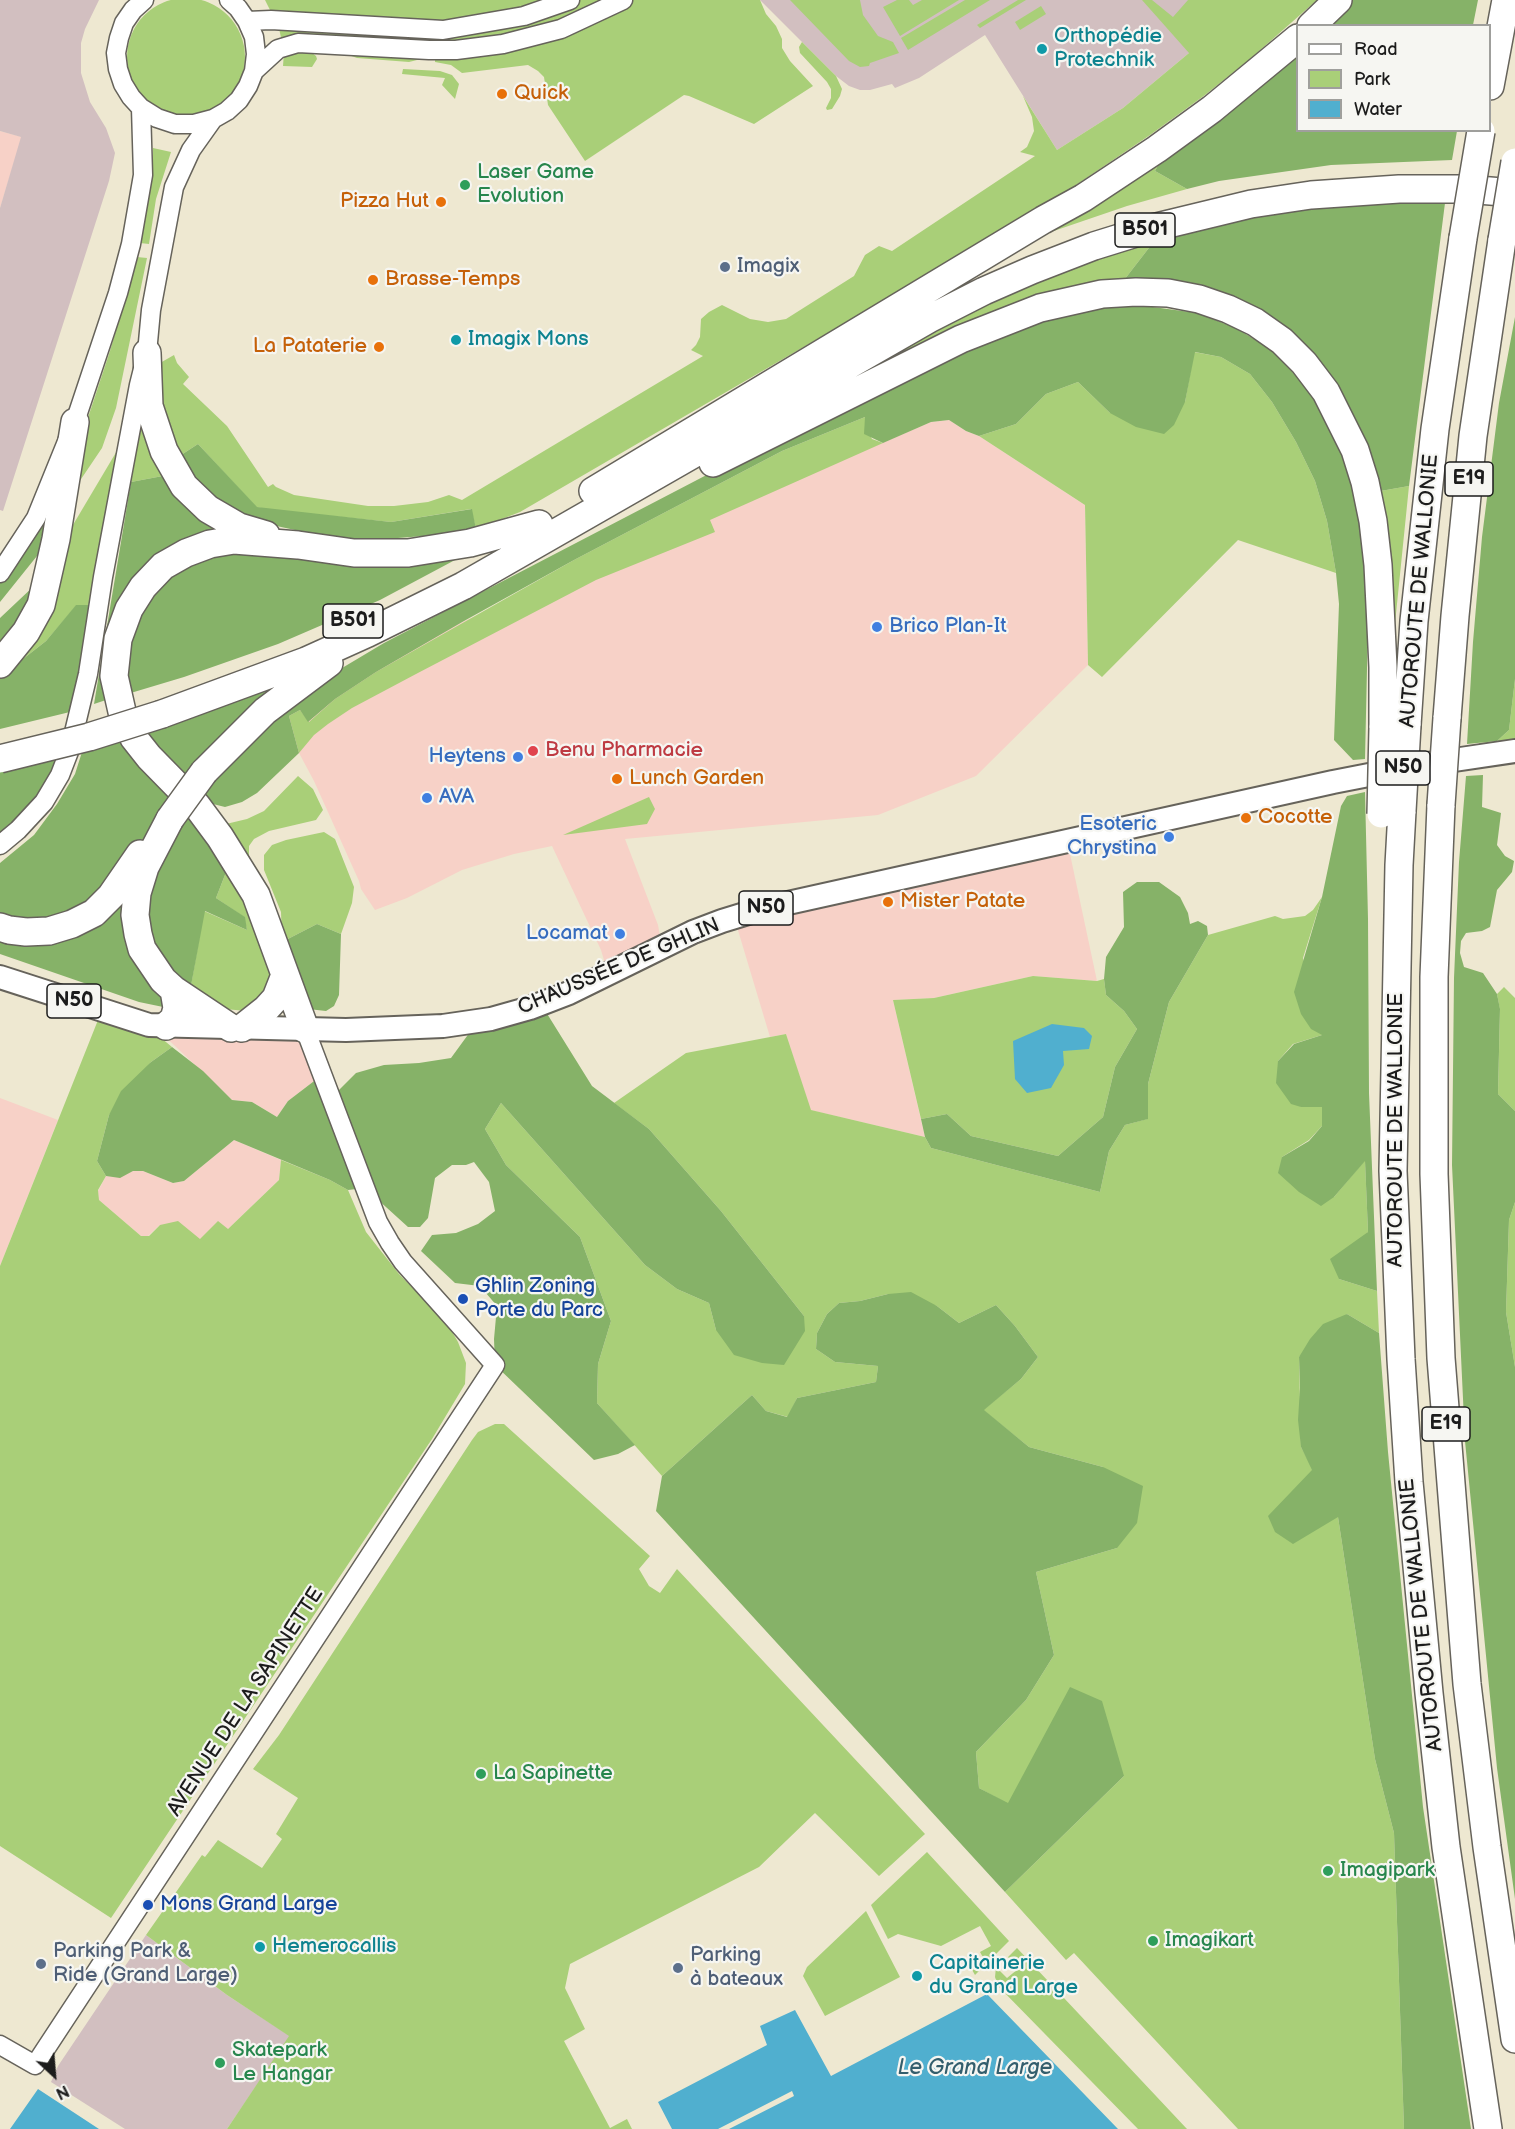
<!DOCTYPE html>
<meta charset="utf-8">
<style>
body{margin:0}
#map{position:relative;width:1515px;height:2129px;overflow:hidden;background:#eee8d1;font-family:"Balsamiq Sans",sans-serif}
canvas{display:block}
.legend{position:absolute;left:1296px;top:24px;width:195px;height:108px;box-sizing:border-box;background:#f6f6f2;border:2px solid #9f9f9c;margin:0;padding:8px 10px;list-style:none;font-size:18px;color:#1c1c1c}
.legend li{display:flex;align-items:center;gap:12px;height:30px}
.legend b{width:30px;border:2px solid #9f9f9c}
.north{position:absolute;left:24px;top:2045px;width:60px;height:60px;-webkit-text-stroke:4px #f6f6f2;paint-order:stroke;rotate:154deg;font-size:16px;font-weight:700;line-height:24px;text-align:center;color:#1c1c1c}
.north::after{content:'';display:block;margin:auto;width:21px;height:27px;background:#1c1c1c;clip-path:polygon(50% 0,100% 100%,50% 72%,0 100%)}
</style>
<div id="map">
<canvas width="1515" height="2129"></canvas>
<ul class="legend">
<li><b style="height:8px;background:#fff"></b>Road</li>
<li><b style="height:16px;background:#a9cf78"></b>Park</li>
<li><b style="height:16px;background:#50afcf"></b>Water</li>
</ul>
<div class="north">N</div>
</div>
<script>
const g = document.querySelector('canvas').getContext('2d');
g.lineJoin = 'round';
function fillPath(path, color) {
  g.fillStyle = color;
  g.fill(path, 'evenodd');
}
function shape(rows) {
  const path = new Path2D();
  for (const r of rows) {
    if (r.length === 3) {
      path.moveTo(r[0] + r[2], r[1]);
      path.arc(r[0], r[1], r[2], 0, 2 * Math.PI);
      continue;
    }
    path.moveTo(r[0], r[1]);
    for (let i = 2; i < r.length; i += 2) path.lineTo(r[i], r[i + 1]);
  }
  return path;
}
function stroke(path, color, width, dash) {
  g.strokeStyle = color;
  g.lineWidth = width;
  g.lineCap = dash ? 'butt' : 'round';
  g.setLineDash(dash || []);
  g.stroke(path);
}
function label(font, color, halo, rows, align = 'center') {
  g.font = font + ' "Balsamiq Sans",sans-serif';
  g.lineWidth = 4.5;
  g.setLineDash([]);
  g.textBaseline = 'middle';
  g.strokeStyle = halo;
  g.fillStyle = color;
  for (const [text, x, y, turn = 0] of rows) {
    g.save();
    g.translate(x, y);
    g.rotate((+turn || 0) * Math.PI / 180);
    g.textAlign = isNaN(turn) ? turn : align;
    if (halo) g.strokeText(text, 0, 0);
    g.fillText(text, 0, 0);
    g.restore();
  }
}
fillPath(shape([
 [0,131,22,137,0,208],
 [949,420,966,431,979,436,1085,505,1088,665,976,776,878,815,625,839,658,925,662,947,608,974,601,950,552,846,514,854,462,870,407,898,375,910,361,889,359,881,314,781,299,753,289,716,464,621,931,422],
 [1067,840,1097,981,1033,976,934,998,893,1000,925,1137,810,1110,786,1034,770,1037,734,917],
 [157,1029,305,1029,322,1075,288,1101,277,1117,252,1102,232,1100],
 [0,1098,58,1120,0,1266],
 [234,1140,281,1160,279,1180,228,1229,200,1239,160,1225,148,1236,141,1236,99,1200,98,1191,106,1176,120,1177,133,1171,143,1171,173,1183,184,1181]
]), '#f7d1c7');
fillPath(shape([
 [0,0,99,0,85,29,81,43,81,73,90,102,106,128,115,153,109,181,3,511,0,510,0,208,21,137,0,131],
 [760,0,1237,0,1189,53,1123,108,1057,150,985,35,919,78,895,88,892,84,870,90,860,90,849,86,836,76],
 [146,1935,227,1995,290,2036,227,2129,125,2129,51,2082,58,2066]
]), '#d2bfc0');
fillPath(shape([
 [186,57,59],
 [265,0,560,0,468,23,273,16],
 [580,0,615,0,590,13,488,43,282,42,278,24,402,33,566,7],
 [631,0,760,0,766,14,776,26,782,39,782,48,790,61,813,86,754,124,689,96,684,95,585,161,548,105,544,77,538,71,528,65,462,73,451,65,435,62,435,59,439,57],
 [790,0,860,0,863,15,878,36,893,42,899,53,870,63,869,66,860,67,849,61],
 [897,0,909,0,913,5,922,0,959,0,900,36,883,7],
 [965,0,990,0,908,50,901,38],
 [1018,0,1026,0,980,28,977,25],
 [1142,0,1152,0,1173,17,1188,0,1317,0,1250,59,1205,95,1150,135,1039,210,520,512,476,529,471,509,391,522,272,510,256,507,198,444,178,457,162,409,160,363,174,355,177,363,189,377,183,384,227,426,268,487,273,484,276,487,294,495,368,506,394,506,428,502,449,495,462,500,703,356,691,350,696,345,700,337,701,319,709,312,722,305,750,319,768,322,786,319,854,276,865,255,879,246,892,251,1035,156,1020,152,1027,147,1034,131,1032,117,1023,96,1057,150,1123,108,1189,53],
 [1041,6,1046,14,1020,30,1015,22],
 [802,42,836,76,842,89,840,96,832,109,827,110,826,108,831,98,831,89,827,82,800,53,799,47],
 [307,49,316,56,317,59,312,67,283,66,284,52],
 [346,54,425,58,409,62,357,58],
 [403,69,440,71,452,75,459,84,455,99,442,85,445,78,402,74],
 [153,148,171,152,156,199,149,244,140,243,153,167],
 [1164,154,1155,171,1187,189,1127,206,1042,235],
 [1155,240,1121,284,832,395,844,378,997,297,1058,272],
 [137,257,147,258,116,408,102,448,71,494,76,454,110,351],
 [1194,352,1221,357,1250,374,1272,402,1296,442,1315,481,1327,521,1336,573,1238,540,1102,677,1088,665,1085,505,979,436,1016,424,1046,394,1078,382,1110,413,1185,402],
 [865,417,866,426,872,439,883,443,710,520,715,532,596,580,416,674,352,708,328,724,314,735,299,753,289,716,300,710,309,722,335,699,376,672,574,560,782,451],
 [142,420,168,475,131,482],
 [121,444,94,605,76,606,46,641,0,677,0,673,64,540],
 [1409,486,1392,653,1375,492],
 [1515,679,1515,751,1481,755,1479,743,1497,741,1509,730],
 [298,776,313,789,323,810,316,820,269,831,254,839,249,846,249,861,226,824,247,819,264,811],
 [649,797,655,809,647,824,563,835],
 [324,832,335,839,354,887,352,903,341,934,317,924,282,942,281,912,264,870,264,855,272,845,286,840],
 [230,862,273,973,273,986,246,1011,225,1009,190,991,204,911,247,930,244,917,216,898],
 [1322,897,1303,958,1322,1035,1293,1044,1278,1061,1301,1107,1322,1107,1322,1126,1309,1140,1282,1157,1334,1197,1365,1160,1368,1232,1339,1279,1377,1291,1379,1333,1347,1314,1299,1357,1301,1447,1338,1517,1375,1759,1394,1833,1404,2129,1238,2129,1074,1953,1066,1960,1005,1892,1124,1776,1008,1804,979,1788,976,1752,1026,1700,1054,1655,1036,1572,1117,1548,1103,1467,1029,1447,983,1410,1021,1379,1038,1357,1015,1326,996,1305,959,1323,937,1306,888,1294,860,1301,839,1303,827,1314,817,1333,816,1349,835,1362,878,1366,876,1382,797,1398,788,1417,766,1411,752,1395,662,1476,597,1403,598,1364,611,1321,580,1237,506,1165,485,1129,501,1103,645,1265,677,1289,709,1303,716,1330,804,1316,721,1211,649,1129,614,1103,686,1053,786,1034,811,1110,925,1137,931,1148,1100,1192,1109,1151,1125,1125,1147,1119,1148,1084,1169,1002,1208,935,1275,916,1283,919,1305,916,1313,910],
 [1033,976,1097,981,1104,979,1106,995,1124,1011,1137,1029,1115,1067,1103,1117,1058,1156,971,1136,947,1114,921,1119,893,1000,934,998],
 [1504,987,1515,998,1515,1111,1498,1094,1500,1010,1497,994],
 [102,1010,143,1023,172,1047,151,1062,109,1115,97,1161,106,1176,98,1190,99,1200,141,1236,149,1236,160,1225,178,1221,200,1239,218,1221,228,1229,279,1180,281,1160,330,1180,348,1190,366,1232,399,1274,447,1323,458,1342,466,1363,465,1384,432,1439,111,1918,0,1846,0,1266],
 [1515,1202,1515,1367,1506,1312,1509,1220],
 [495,1424,504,1424,650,1556,639,1569,649,1586,660,1593,677,1569,925,1834,879,1876,815,1813,759,1867,570,1964,565,1988,585,2029,564,2041,610,2128,627,2119,632,2129,227,2129,289,2036,227,1995,146,1935,202,1855,205,1857,218,1840,262,1868,282,1839,276,1834,298,1798,253,1769,279,1735,472,1440,478,1432],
 [927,1852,1009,1941,975,1975,971,1968,985,1961,980,1952,991,1946,980,1926,941,1946,898,1934,888,1939,871,1905],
 [866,1911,900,1977,825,2016,803,1976,807,1967],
 [1017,1948,1187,2129,1138,2129,998,1986,995,1977,996,1967,1007,1978,1018,1969,1008,1957]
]), '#a9cf78');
fillPath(shape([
 [1350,0,1478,0,1473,25,1323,26],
 [1297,49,1298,130,1457,131,1452,160,1331,165,1219,181,1187,189,1155,171,1164,154],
 [1356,203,1445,203,1409,486,1375,492,1291,340,1121,284,1155,240,1252,217],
 [1106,307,1153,307,1197,313,1236,328,1270,349,1305,385,1329,422,1349,470,1357,505,1369,578,1365,759,1353,760,1334,740,1339,604,1336,573,1327,521,1315,481,1296,442,1272,402,1250,374,1221,357,1195,352,1185,402,1174,425,1164,434,1136,427,1110,413,1078,382,1046,394,1016,424,979,436,966,431,949,420,931,422,883,443,864,434,865,417,782,451,574,560,464,621,376,672,335,699,308,722,300,710,289,716,299,753,257,793,242,802,225,807,209,803,202,794,244,745,322,680,384,643,720,468,977,345,1061,315],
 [1515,317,1515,679,1509,730,1497,741,1467,744,1473,642,1482,537,1499,403],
 [198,444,257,507,391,522,472,509,476,529,424,536,372,540,318,535,249,520,204,491,178,457],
 [168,475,226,526,152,566,112,698,94,704,131,482],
 [45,513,50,513,45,546,0,602,0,583,25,547],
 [240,550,452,555,455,560,380,600,278,644,184,677,124,695,122,673,140,604,184,563],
 [35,585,26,611,0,648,0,618],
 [76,605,94,605,74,711,0,729,0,677,46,641],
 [292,679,185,781,142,734],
 [126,739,176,793,158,822,115,883,68,921,0,920,0,863,34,835,57,804,75,774,82,752],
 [57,758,49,783,0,838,0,772],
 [1483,775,1482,807,1501,813,1497,845,1505,856,1514,861,1512,872,1497,890,1490,927,1482,931,1466,933,1461,941,1460,953,1464,967,1483,973,1497,994,1500,1009,1498,1094,1515,1111,1515,1202,1509,1220,1506,1312,1515,1367,1515,1899,1497,1768,1465,1441,1452,1165,1454,978,1459,862,1466,776],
 [1365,792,1368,919,1369,1093,1377,1291,1339,1279,1330,1259,1368,1232,1365,1161,1334,1197,1321,1206,1299,1192,1278,1173,1282,1157,1309,1141,1322,1126,1322,1107,1301,1107,1291,1104,1276,1083,1278,1061,1294,1044,1322,1035,1311,1029,1301,1014,1294,992,1322,897,1341,806,1347,796],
 [190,811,230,862,216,898,245,917,247,930,205,911,190,991,162,964,143,921,149,873],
 [1137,882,1159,882,1180,897,1188,913,1190,924,1198,921,1207,926,1208,935,1169,1002,1148,1084,1148,1119,1125,1125,1109,1151,1100,1192,931,1148,925,1137,921,1119,947,1114,971,1136,1058,1156,1103,1117,1115,1067,1137,1029,1124,1011,1106,995,1104,979,1106,957,1124,927,1123,892],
 [124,899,155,984,168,1008,139,1002,0,954,0,937],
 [317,924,341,934,339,995,334,1006,326,1011,308,1009,282,942],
 [541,1004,592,1086,649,1129,721,1211,804,1316,805,1331,784,1365,762,1363,734,1355,716,1330,709,1303,677,1289,645,1265,501,1103,485,1129,506,1165,580,1237,611,1321,598,1364,597,1403,635,1445,618,1454,594,1460,495,1365,494,1339,497,1306,480,1286,455,1283,421,1251,432,1235,456,1233,478,1224,495,1211,489,1182,474,1162,466,1165,452,1165,435,1178,428,1218,420,1227,408,1227,365,1188,348,1190,330,1180,234,1140,184,1181,173,1183,143,1171,133,1171,120,1178,106,1176,97,1161,109,1115,121,1091,151,1062,172,1047,203,1071,232,1100,252,1102,277,1117,288,1101,322,1075,331,1098,356,1073,384,1065,419,1063,451,1058,478,1021],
 [911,1292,937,1306,959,1323,996,1305,1015,1326,1038,1357,1021,1379,984,1410,1029,1447,1103,1467,1143,1486,1137,1523,1117,1548,1036,1572,1054,1655,1026,1700,976,1752,979,1788,1008,1803,1070,1687,1102,1701,1124,1776,1005,1892,656,1511,662,1476,752,1395,766,1411,787,1417,797,1398,876,1382,878,1366,835,1362,816,1349,817,1333,827,1314,839,1303,860,1301,888,1294],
 [1347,1314,1379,1333,1388,1452,1423,1807,1471,2129,1404,2129,1394,1833,1375,1759,1338,1517,1293,1544,1275,1532,1268,1516,1312,1470,1301,1447,1298,1420,1300,1388,1299,1357,1310,1339,1323,1324]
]), '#86b268');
fillPath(shape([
 [1052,1024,1084,1028,1092,1036,1089,1049,1063,1051,1064,1065,1051,1088,1027,1093,1015,1079,1013,1041],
 [987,1994,1118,2129,729,2129,794,2096,792,2091,718,2129,672,2129,658,2102,767,2045,760,2026,795,2010,831,2076],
 [38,2089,99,2129,10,2129]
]), '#50afcf');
const minor = shape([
 [144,0,133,10,124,23,119,38,116,53,118,69,123,84,131,97,141,108,157,118,175,124,194,124,213,119,227,111,239,100,248,86,254,71,256,54,254,37,247,21,238,8,229,0],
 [247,21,271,20,443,30,524,16,570,0],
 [254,71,278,49,298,43,429,50,456,50,503,44,561,29,623,0],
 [0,573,36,518,75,422,118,293,131,244,143,175,141,108],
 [0,845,18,830,44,802,60,775,70,749,88,674,103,577,139,385,147,353,151,310,174,187,191,150,213,119],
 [0,2045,35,2065,495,1365,403,1262,390,1243,378,1222,305,1029]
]);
const major = shape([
 [0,977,149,1025,346,1030,443,1026,491,1019,530,1008,569,993,693,932,722,921,761,909,1333,782,1420,765,1515,751]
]);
const highway = shape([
 [1311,26,1338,0],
 [1490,86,1506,0],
 [147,353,149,406,164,451,184,486,208,509,239,527,266,535],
 [713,463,961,339,1040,308,1102,294,1136,292,1168,293,1199,299,1228,309,1255,322,1282,341,1304,363,1326,392,1355,450,1365,482,1373,521,1378,565,1383,667,1383,728],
 [593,491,1043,220,1083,198,1157,149,1212,109,1298,38],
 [0,664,26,632,41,605,56,539,75,422],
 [162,714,306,661,368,633,463,586,929,319,984,291,1032,270,1094,246,1152,228,1251,204,1311,195,1399,189,1466,189,1515,193],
 [1447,718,1455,616,1473,436,1502,240,1512,221],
 [1407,725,1414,621,1435,429,1463,238],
 [204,772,265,711,329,663],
 [1441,805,1434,977,1434,1174,1441,1358,1467,1684,1487,1847,1515,2039],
 [1402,811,1399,865,1393,1171,1401,1359,1409,1482,1429,1693,1446,1847,1488,2129],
 [170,819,145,867,137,893,135,915,138,934,142,949,163,980,174,990,231,1028],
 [0,927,9,930,26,932,49,931,72,924,94,913,111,896,140,854],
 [166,1026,174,1019,177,1008,174,990],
 [242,1028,266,1009,276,998,285,975],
 [305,1029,256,895,220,837,197,806,149,757,134,738,123,716,114,676,118,639,129,609,143,587,163,566,186,553,210,544,234,540,298,545,354,553,408,553,470,543,539,524]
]);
stroke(minor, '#66635b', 21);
stroke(major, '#66635b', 26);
stroke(highway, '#66635b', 30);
stroke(minor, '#fff', 18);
stroke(major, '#fff', 22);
stroke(highway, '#fff', 27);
const highwayBridge = shape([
 [1463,238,1481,131],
 [1502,240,1515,162],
 [0,759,89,737,162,714],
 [1441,805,1447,718],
 [1402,811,1407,725],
 [1381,814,1383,728],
 [170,819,204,772]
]);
stroke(highwayBridge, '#66635b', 30, []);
stroke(highwayBridge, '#fff', 27);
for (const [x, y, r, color] of [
 [1042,49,6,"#0f9aa8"],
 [502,94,6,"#e8710a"],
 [465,185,6,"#2e9e5b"],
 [441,202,6,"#e8710a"],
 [725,267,6,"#5c6f8a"],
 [373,280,6,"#e8710a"],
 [456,340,6,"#0f9aa8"],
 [379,347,6,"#e8710a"],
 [877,627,6,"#3f7fe0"],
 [533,751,6,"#e0444e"],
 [518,757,6,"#3f7fe0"],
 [617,779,6,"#e8710a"],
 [427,798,6,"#3f7fe0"],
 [1246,818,6,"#e8710a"],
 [1169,837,6,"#3f7fe0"],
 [888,902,6,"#e8710a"],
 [620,934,6,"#3f7fe0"],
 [463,1299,6,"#1a4fb4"],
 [481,1774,6,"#2e9e5b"],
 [1328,1871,6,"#2e9e5b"],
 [148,1905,6,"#1a4fb4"],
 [1153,1941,6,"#2e9e5b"],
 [260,1947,6,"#0f9aa8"],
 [41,1964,6,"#5c6f8a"],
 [678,1968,6,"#5c6f8a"],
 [917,1976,6,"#0f9aa8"],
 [220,2063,6,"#2e9e5b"]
]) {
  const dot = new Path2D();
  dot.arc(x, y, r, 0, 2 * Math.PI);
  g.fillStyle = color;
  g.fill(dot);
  stroke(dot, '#f6f6f2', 2);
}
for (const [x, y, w] of [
 [1145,230,60],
 [1469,479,48],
 [353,621,60],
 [1403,768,54],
 [766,908,54],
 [74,1001,54],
 [1446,1424,48]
]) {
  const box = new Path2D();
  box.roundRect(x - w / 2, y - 17, w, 34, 4.5);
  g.fillStyle = '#f6f6f2';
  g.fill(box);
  stroke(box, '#1c1c1c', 1.5);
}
label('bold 20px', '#1c1c1c', null, [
 ["B501",1145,230],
 ["E19",1469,479],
 ["B501",353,621],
 ["N50",1403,768],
 ["N50",766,908],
 ["N50",74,1001],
 ["E19",1446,1424]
]);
label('21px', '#0d838f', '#f6f6f2', [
 ["Orthopédie",1054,37],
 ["Protechnik",1054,61],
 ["Imagix Mons",468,340],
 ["Hemerocallis",272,1947],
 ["Capitainerie",929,1964],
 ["du Grand Large",929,1988]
], 'left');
label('21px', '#c56008', '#f6f6f2', [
 ["Quick",514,94],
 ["Pizza Hut",429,202,"right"],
 ["Brasse-Temps",385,280],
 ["La Pataterie",367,347,"right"],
 ["Lunch Garden",629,779],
 ["Cocotte",1258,818],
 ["Mister Patate",900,902]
], 'left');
label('21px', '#27864d', '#f6f6f2', [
 ["Laser Game",477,173],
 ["Evolution",477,197],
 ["La Sapinette",493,1774],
 ["Imagipark",1340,1871],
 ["Imagikart",1165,1941],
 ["Skatepark",232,2051],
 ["Le Hangar",232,2075]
], 'left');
label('21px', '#4e5e75', '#f6f6f2', [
 ["Imagix",737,267],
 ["Parking Park &",53,1952],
 ["Ride (Grand Large)",53,1976],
 ["Parking",690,1956],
 ["à bateaux",690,1980]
], 'left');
label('21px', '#1c1c1c', '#f6f6f2', [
 ["AUTOROUTE DE WALLONIE",1420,591,-85],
 ["CHAUSSÉE DE GHLIN",619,967,-23],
 ["AUTOROUTE DE WALLONIE",1397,1130,-90],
 ["AUTOROUTE DE WALLONIE",1422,1615,-96],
 ["AVENUE DE LA SAPINETTE",246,1702,-57]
]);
label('21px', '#366cbe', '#f6f6f2', [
 ["Brico Plan-It",889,627,"left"],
 ["Heytens",506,757],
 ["AVA",439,798,"left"],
 ["Esoteric",1157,825],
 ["Chrystina",1157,849],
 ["Locamat",608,934]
], 'right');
label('21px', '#be3a42', '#f6f6f2', [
 ["Benu Pharmacie",545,751]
], 'left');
label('21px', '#164399', '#f6f6f2', [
 ["Ghlin Zoning",475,1287],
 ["Porte du Parc",475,1311],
 ["Mons Grand Large",160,1905]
], 'left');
label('italic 22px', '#335e6d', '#f6f6f2', [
 ["Le Grand Large",975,2068]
]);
</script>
